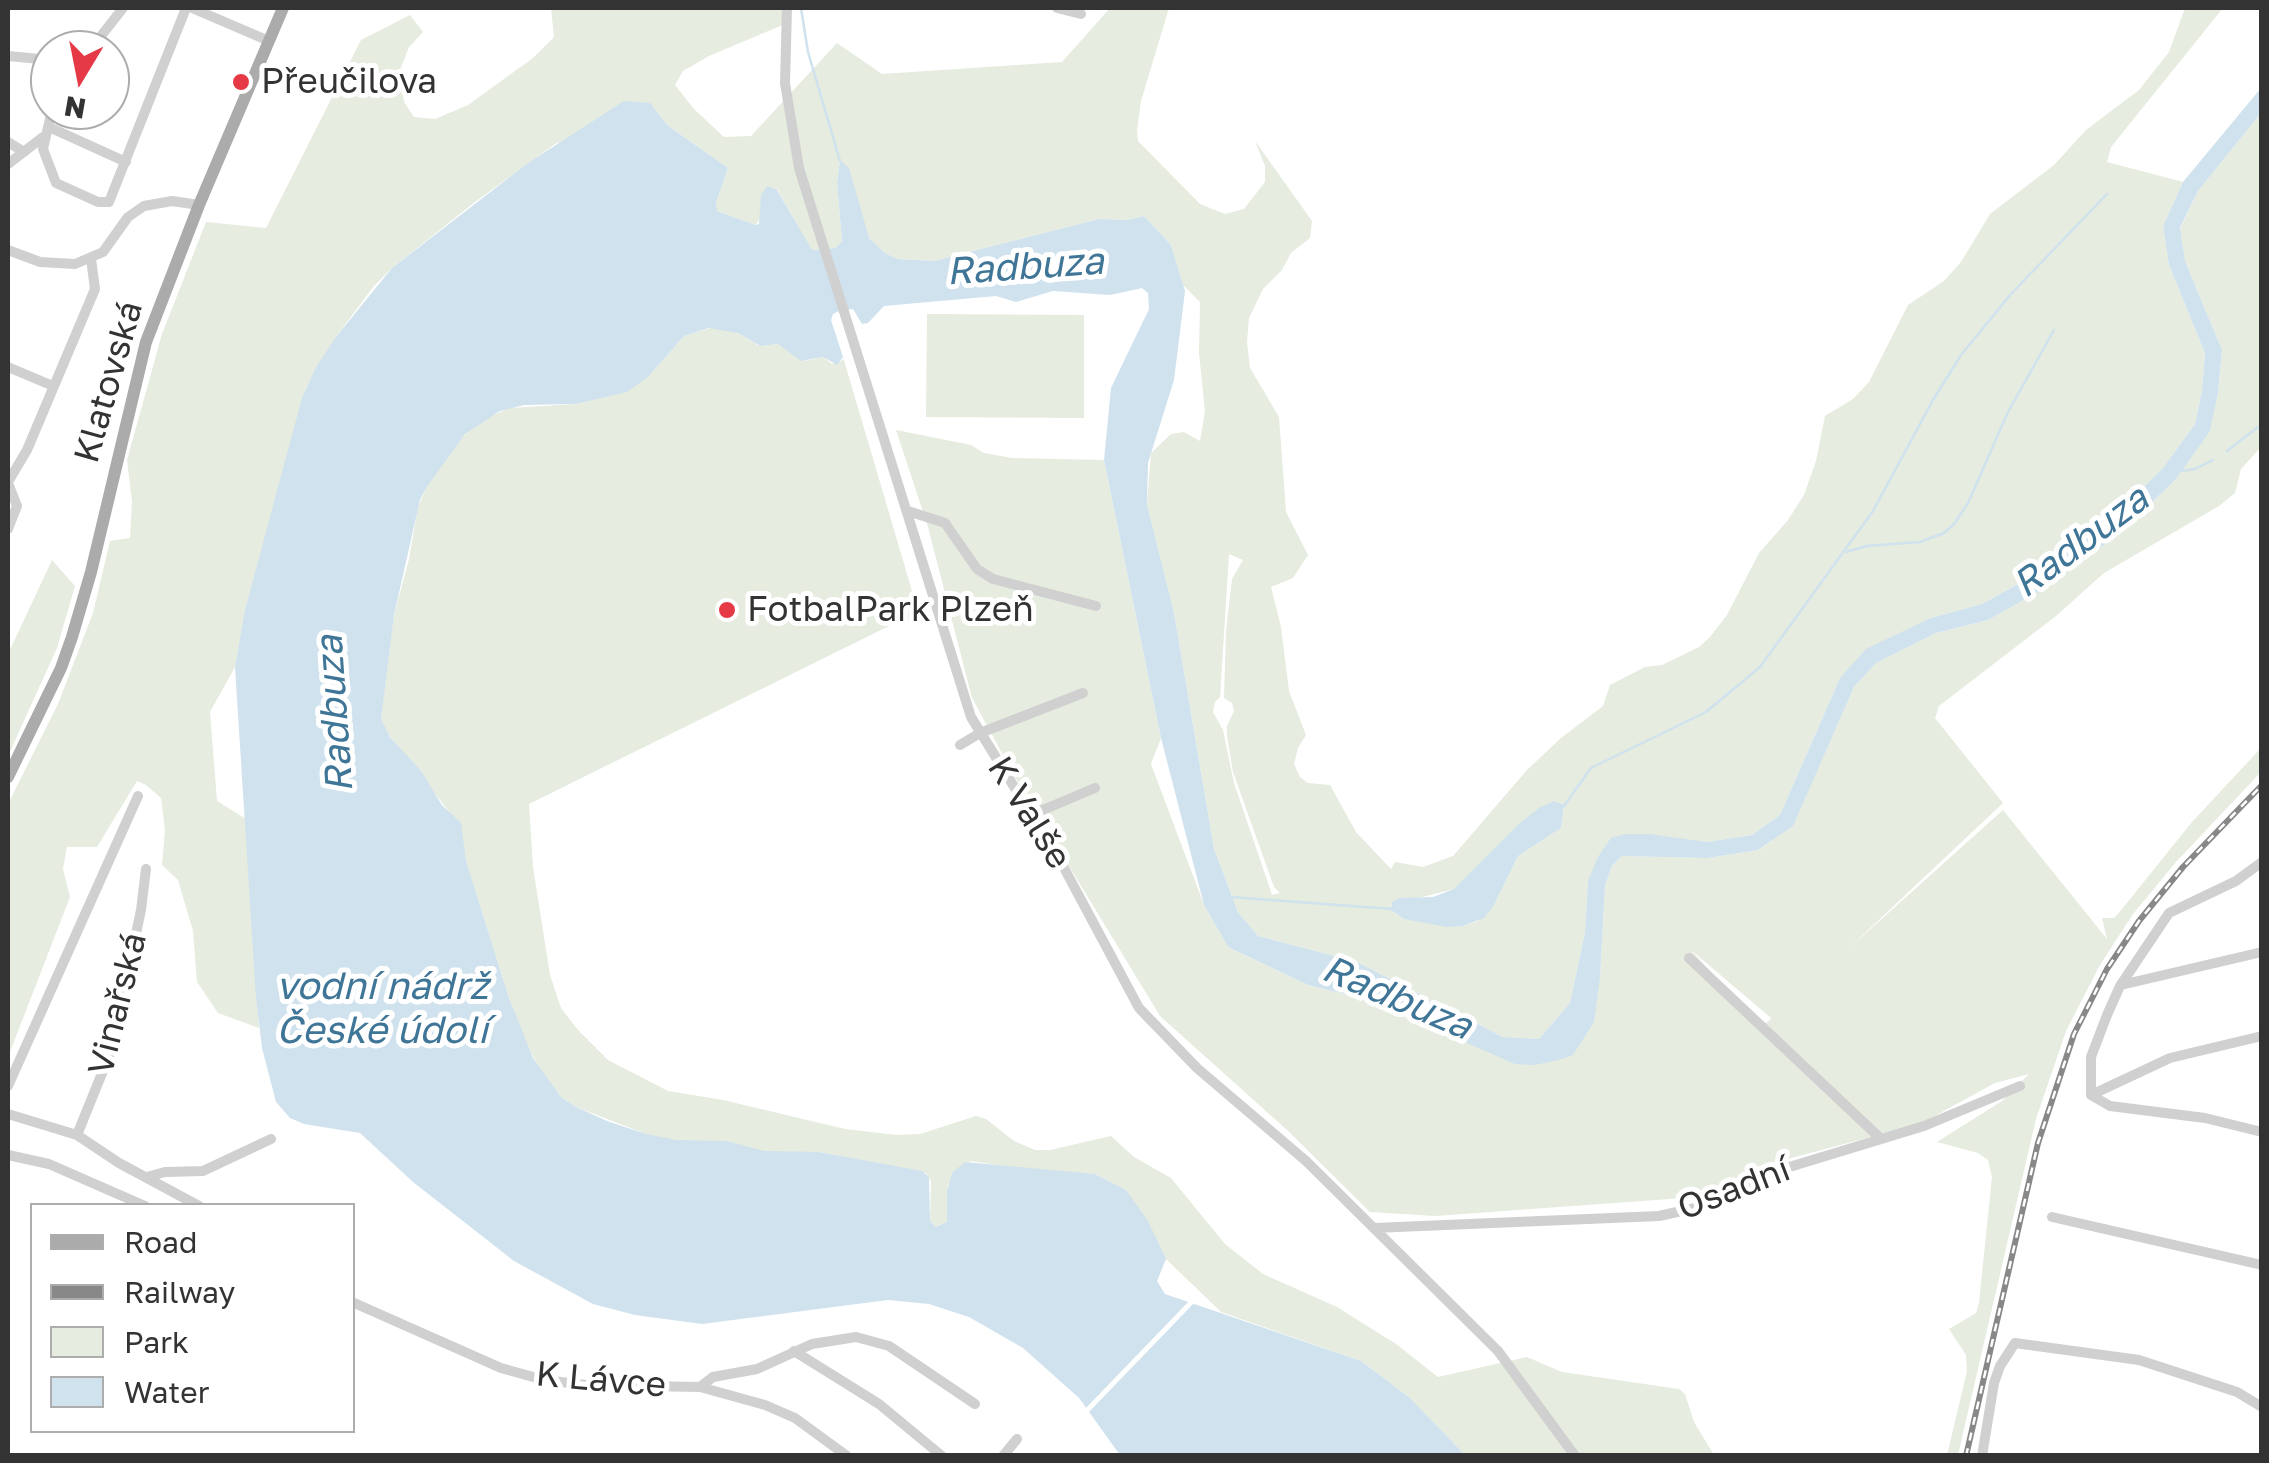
<!DOCTYPE html>
<meta charset="utf-8">
<style>
body{margin:0}
#map{position:relative;width:2269px;height:1463px;overflow:hidden;background:#fff;font-family:"Golos Text",sans-serif}
canvas{display:block}
.frame{position:absolute;inset:0;border:10px solid #333;pointer-events:none}
.legend{position:absolute;left:30px;top:1203px;width:325px;height:230px;box-sizing:border-box;background:#fff;border:2px solid #adadad;margin:0;padding:12px 18px;list-style:none;font-size:30px;color:#333}
.legend li{display:flex;align-items:center;gap:20px;height:50px}
.legend b{width:50px;border:2px solid #adadad}
.north{position:absolute;left:30px;top:30px;width:100px;height:100px;box-sizing:border-box;background:#fff;border:2px solid #adadad;border-radius:50%;rotate:190deg;font-size:28px;font-weight:700;line-height:40px;text-align:center;color:#333}
.north::after{content:'';display:block;margin:auto;width:35px;height:45px;background:#e63946;clip-path:polygon(50% 0,100% 100%,50% 72%,0 100%)}
</style>
<div id="map">
<canvas width="2269" height="1463"></canvas>
<div class="frame"></div>
<ul class="legend">
<li><b style="height:12px;background:#ababab"></b>Road</li>
<li><b style="height:12px;background:#888"></b>Railway</li>
<li><b style="height:28px;background:#e6ecdf"></b>Park</li>
<li><b style="height:28px;background:#cfe2ee"></b>Water</li>
</ul>
<div class="north">N</div>
</div>
<script>
const g = document.querySelector('canvas').getContext('2d');
g.lineJoin = 'round';
function fillPath(path, color) {
  g.fillStyle = color;
  g.fill(path, 'evenodd');
}
function shape(rows) {
  const path = new Path2D();
  for (const r of rows) {
    path.moveTo(r[0], r[1]);
    for (let i = 2; i < r.length; i += 2) path.lineTo(r[i], r[i + 1]);
  }
  return path;
}
function stroke(path, color, width, dash) {
  g.strokeStyle = color;
  g.lineWidth = width;
  g.lineCap = dash ? 'butt' : 'round';
  g.setLineDash(dash || []);
  g.stroke(path);
}
function label(font, color, halo, rows, align = 'center') {
  g.font = font + ' "Golos Text",sans-serif';
  g.lineWidth = 10;
  g.setLineDash([]);
  g.textBaseline = 'middle';
  g.strokeStyle = halo;
  g.fillStyle = color;
  for (const [text, x, y, turn = 0] of rows) {
    g.save();
    g.translate(x, y);
    g.rotate((+turn || 0) * Math.PI / 180);
    g.textAlign = isNaN(turn) ? turn : align;
    if (halo) g.strokeText(text, 0, 0);
    g.fillText(text, 0, 0);
    g.restore();
  }
}
fillPath(shape([
 [551,8,786,8,785,24,709,56,683,71,675,85,694,109,724,137,751,136,837,43,882,74,1062,62,1110,8,1169,8,1141,101,1137,130,1138,141,1200,204,1225,214,1244,209,1265,182,1265,166,1255,141,1312,221,1310,238,1291,253,1282,270,1263,289,1249,318,1247,342,1250,368,1279,417,1286,512,1308,555,1293,578,1271,587,1281,627,1289,691,1306,735,1298,748,1294,764,1300,777,1308,783,1330,785,1356,832,1391,869,1395,862,1423,867,1453,856,1527,770,1561,738,1603,706,1610,685,1645,667,1662,665,1699,647,1710,637,1727,615,1759,553,1788,520,1804,495,1816,461,1825,416,1853,399,1869,382,1908,305,1944,281,1961,262,1990,214,2054,165,2086,130,2139,90,2169,52,2185,8,2223,8,2111,147,2107,162,2183,182,2163,226,2169,265,2205,353,2202,390,2195,424,2163,468,2111,519,2038,573,1982,604,1931,618,1840,678,1780,815,1752,835,1707,842,1625,834,1588,881,1585,932,1570,1003,1539,1039,1503,1037,1357,962,1258,936,1238,912,1214,849,1174,613,1147,505,1151,453,1171,434,1184,432,1200,441,1205,411,1199,353,1200,302,1183,285,1171,245,1144,216,1127,220,1099,219,934,261,898,259,885,253,869,238,840,161,837,183,842,241,835,248,811,250,777,189,756,225,717,211,716,203,728,168,667,125,653,107,555,144,475,202,392,268,374,286,335,338,306,388,247,603,235,667,210,712,217,801,246,819,259,1028,218,1013,197,982,193,931,178,880,162,865,165,830,161,798,146,785,137,781,97,847,67,847,63,869,70,897,8,1057,8,804,58,704,93,613,110,541,130,538,132,502,127,460,162,334,206,222,266,228,361,40,410,15,423,32,409,47,400,70,404,102,414,117,435,119,468,105,533,58,554,37],
 [1229,554,1243,560,1232,579,1226,631,1224,698,1232,703,1234,711,1227,726,1227,736,1233,772,1274,887,1280,893,1272,895,1234,783,1223,730,1213,712,1215,702,1220,697],
 [1564,805,1561,828,1518,856,1494,905,1478,921,1463,926,1404,919,1391,910,1391,905,1454,889],
 [2261,113,2261,447,2241,469,2235,493,2219,506,2104,573,2056,616,1939,706,1935,718,2003,803,1847,950,2003,810,2107,939,2102,918,2114,918,2118,914,2192,822,2261,748,2261,772,2176,862,2133,914,2100,965,2066,1031,2036,1119,1958,1455,1947,1455,1967,1371,1966,1355,1949,1329,1976,1313,1979,1303,1992,1177,1988,1160,1978,1153,1937,1142,2002,1101,2029,1074,1995,1083,1920,1124,1776,1162,1697,1197,1435,1216,1370,1212,1287,1130,1160,1016,1015,777,972,698,928,527,896,430,971,445,984,453,1012,458,1104,460,1161,738,1151,764,1204,905,1228,947,1308,985,1369,1000,1448,1037,1573,1055,1582,1040,1600,978,1605,885,1612,866,1622,856,1708,858,1759,850,1793,825,1854,687,1876,663,1936,633,1988,620,2047,587,2121,532,2176,479,2210,430,2218,393,2222,350,2185,261,2180,229,2198,191],
 [1691,950,1771,1018,1771,1019,1761,1027],
 [927,314,1084,315,1084,418,926,417],
 [714,327,738,333,759,346,778,344,804,361,823,357,832,364,843,360,843,357,920,618,893,624,529,804,533,867,550,975,561,1008,578,1030,608,1060,668,1091,723,1100,845,1129,897,1135,920,1134,976,1116,986,1119,1014,1141,1035,1150,1050,1150,1111,1136,1134,1157,1171,1178,1225,1244,1263,1274,1337,1307,1396,1344,1438,1377,1527,1357,1562,1372,1679,1389,1685,1394,1694,1422,1714,1455,1465,1455,1410,1398,1361,1361,1221,1312,1166,1259,1126,1190,1095,1174,1031,1170,970,1161,948,1184,947,1222,936,1227,930,1221,931,1181,926,1173,819,1152,787,1153,626,1202,646,1134,576,1107,561,1097,542,1073,527,1045,508,995,451,814,385,730,381,719,382,693,394,615,409,559,418,507,426,488,457,441,483,420,509,408,576,404,627,391,648,377,684,336],
 [52,560,75,586,57,648,8,756,8,654]
]), '#e6ecdf');
fillPath(shape([
 [2261,88,2261,113,2198,191,2180,228,2185,261,2222,350,2218,393,2210,431,2176,479,2121,532,2047,587,1988,620,1936,633,1876,663,1854,687,1793,826,1758,850,1708,858,1622,856,1612,866,1605,885,1600,978,1594,1022,1573,1055,1559,1060,1534,1065,1515,1064,1369,1000,1308,985,1228,947,1204,905,1161,738,1104,460,1111,388,1149,309,1148,293,1142,288,1110,295,1053,291,1016,302,996,296,884,306,868,323,862,324,853,309,841,310,833,314,831,320,843,357,837,365,823,357,801,361,778,344,760,346,738,333,709,328,684,336,648,377,627,392,576,404,524,405,500,411,465,434,426,488,420,500,394,615,381,719,390,737,421,771,442,805,461,823,466,861,508,995,533,1058,561,1097,576,1107,607,1121,646,1134,676,1140,726,1141,764,1151,819,1152,922,1171,929,1177,930,1221,936,1227,947,1222,947,1191,952,1173,965,1162,1095,1174,1126,1190,1148,1221,1166,1259,1157,1281,1165,1294,1361,1361,1410,1398,1465,1455,1120,1455,1079,1398,1023,1348,969,1317,929,1304,888,1300,702,1324,635,1315,593,1304,514,1261,413,1182,360,1133,304,1124,290,1118,276,1102,262,1048,256,998,235,667,245,610,302,398,315,369,335,338,392,268,528,163,624,101,650,103,667,125,728,168,716,203,717,211,756,225,759,224,761,195,767,186,777,190,812,250,835,248,842,241,837,183,840,160,849,168,869,238,885,253,898,259,934,261,1099,219,1127,220,1144,216,1171,245,1185,291,1174,380,1148,463,1147,505,1174,613,1214,849,1238,912,1258,936,1357,962,1503,1037,1539,1039,1570,1003,1585,932,1588,881,1598,857,1611,838,1625,834,1649,834,1707,842,1752,835,1780,815,1840,678,1866,649,1931,618,1982,604,2038,573,2111,519,2163,468,2195,424,2202,390,2205,353,2169,265,2163,226,2183,182],
 [1554,801,1564,805,1561,828,1518,856,1494,905,1484,918,1463,926,1447,927,1404,919,1391,910,1392,902,1400,898,1433,897,1454,889,1519,824,1539,808]
]), '#cfe2ee');
fillPath(shape([
 [1192,1298,1197,1300,1086,1415,1083,1411]
]), '#fff');
stroke(shape([
 [801,8,808,52,840,161],
 [2227,451,2262,424],
 [2181,471,2195,469,2213,460],
 [1846,552,1866,546,1920,542,1944,533,1954,524,1968,503,2008,412,2054,330],
 [1564,806,1591,768,1706,712,1760,667,1873,511,1933,400,1961,355,2011,294,2107,194],
 [1230,897,1392,909]
]), '#cfe2ee', 2.5);
stroke(shape([
 [192,8,269,41],
 [787,8,785,83,799,168,971,717,1063,866,1139,1008,1197,1068,1306,1161,1498,1351,1575,1456],
 [1057,8,1081,14],
 [90,50,123,8],
 [8,56,50,60],
 [52,110,43,149,56,183,98,202,109,202,186,8],
 [49,127,126,162],
 [8,142,24,152],
 [8,164,43,137],
 [8,250,40,262,75,264,103,252,128,217,144,206,172,201,199,205],
 [8,367,53,386],
 [8,482,27,450,95,289,91,259],
 [8,483,17,506,8,529],
 [908,511,945,523,977,569,993,579,1096,606],
 [960,745,980,733,1083,693],
 [1031,815,1095,788],
 [1689,958,1880,1138],
 [2121,985,2262,952],
 [8,1086,138,796],
 [2091,1095,2091,1057,2107,1015,2120,986,2169,913,2236,881,2262,862],
 [2091,1095,2170,1058,2262,1036],
 [2091,1095,2110,1106,2205,1118,2262,1132],
 [8,1114,77,1135,119,1163,199,1206],
 [77,1135,111,1051,141,910,146,869],
 [8,1155,49,1164,145,1206],
 [147,1177,165,1172,203,1171,271,1139],
 [2052,1217,2262,1265],
 [1374,1228,1659,1216,1704,1206,1773,1172,1924,1126,2020,1086],
 [352,1302,501,1368,544,1380,586,1385,700,1387,765,1405,795,1418,847,1456],
 [794,1351,879,1404,942,1456],
 [700,1387,713,1377,757,1369,812,1344,856,1337,889,1346,975,1404],
 [1003,1456,1017,1439],
 [1982,1456,1994,1383,2000,1366,2015,1343,2139,1360,2237,1392,2262,1407]
]), '#d0d0d0', 10);
stroke(shape([
 [8,777,61,668,72,637,91,572,146,342,199,205,283,8]
]), '#ababab', 12);
const rail = shape([
 [1966,1456,2038,1143,2074,1034,2107,969,2139,921,2183,867,2262,785]
]);
stroke(rail, '#888', 6);
stroke(rail, '#fff', 2.5, [8]);
for (const [x, y, r, color] of [
 [241,82,10,"#e63946"],
 [727,610,10,"#e63946"]
]) {
  const dot = new Path2D();
  dot.arc(x, y, r, 0, 2 * Math.PI);
  g.fillStyle = color;
  g.fill(dot);
  stroke(dot, '#fff', 4);
}
label('35px', '#333', '#fff', [
 ["Přeučilova",261,82],
 ["FotbalPark Plzeň",747,610]
], 'left');
label('35px', '#333', '#fff', [
 ["Klatovská",109,382,-74],
 ["K Valše",1029,813,58],
 ["Vinařská",118,1004,-76],
 ["Osadní",1734,1189,-21],
 ["K Lávce",601,1380,5]
]);
label('italic 38px', '#3f7597', '#fff', [
 ["Radbuza",1025,267,-4],
 ["Radbuza",2081,542,-37],
 ["Radbuza",335,714,-94],
 ["vodní nádrž",382,987],
 ["České údolí",382,1031],
 ["Radbuza",1397,998,23]
]);
</script>
